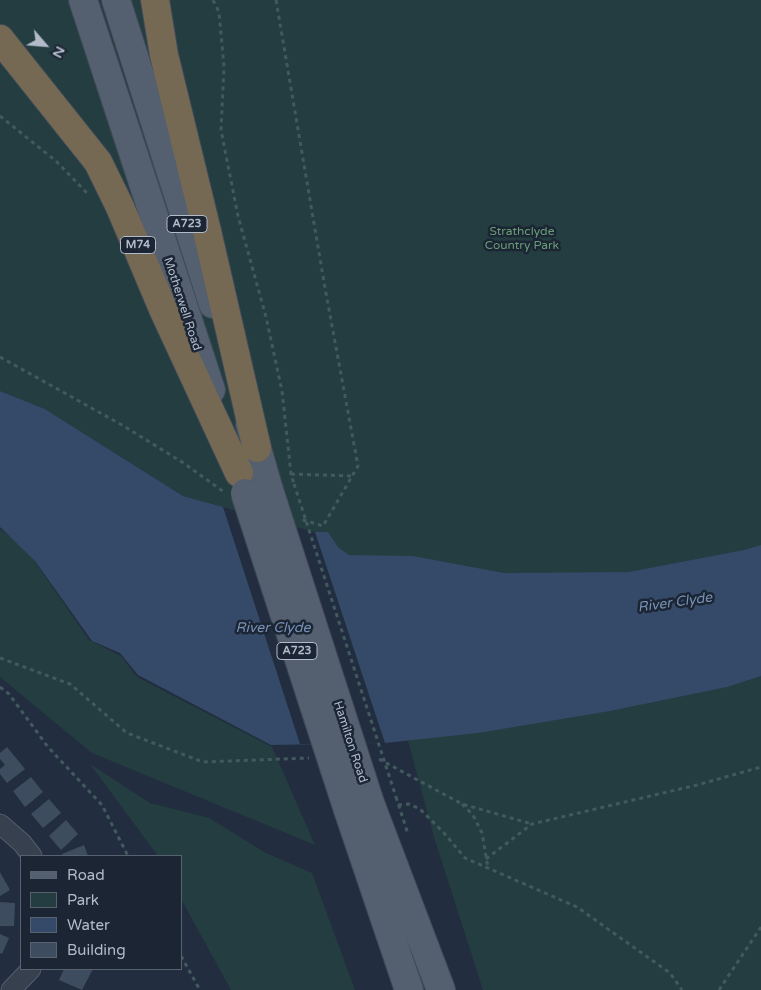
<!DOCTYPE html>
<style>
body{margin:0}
#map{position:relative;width:761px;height:990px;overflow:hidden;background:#222e3f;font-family:"Varela Round",sans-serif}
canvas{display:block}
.legend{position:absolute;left:20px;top:855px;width:162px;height:115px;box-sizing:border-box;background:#1b2534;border:1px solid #576170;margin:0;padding:6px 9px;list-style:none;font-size:15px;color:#b2bbca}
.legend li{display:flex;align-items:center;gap:10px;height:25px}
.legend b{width:25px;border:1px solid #576170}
.north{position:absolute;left:20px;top:20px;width:50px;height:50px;-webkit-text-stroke:4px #1b2534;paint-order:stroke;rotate:117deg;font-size:14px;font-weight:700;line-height:20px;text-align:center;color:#b2bbca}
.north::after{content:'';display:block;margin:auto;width:18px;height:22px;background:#b2bbca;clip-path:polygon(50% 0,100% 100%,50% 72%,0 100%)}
</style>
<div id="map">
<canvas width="761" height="990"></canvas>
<ul class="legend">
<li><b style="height:6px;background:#545f6f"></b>Road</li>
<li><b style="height:14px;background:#243d40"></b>Park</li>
<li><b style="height:14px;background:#354968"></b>Water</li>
<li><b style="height:14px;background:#3e4c5f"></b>Building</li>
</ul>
<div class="north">N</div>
</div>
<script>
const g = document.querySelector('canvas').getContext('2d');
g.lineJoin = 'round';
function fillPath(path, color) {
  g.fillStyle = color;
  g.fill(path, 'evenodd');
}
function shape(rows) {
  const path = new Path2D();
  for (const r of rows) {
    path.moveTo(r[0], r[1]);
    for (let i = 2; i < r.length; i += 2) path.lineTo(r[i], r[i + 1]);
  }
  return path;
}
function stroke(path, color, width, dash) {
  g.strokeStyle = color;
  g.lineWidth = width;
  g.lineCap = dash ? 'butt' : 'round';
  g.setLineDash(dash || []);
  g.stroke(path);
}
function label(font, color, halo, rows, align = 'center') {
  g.font = font + ' "Varela Round",sans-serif';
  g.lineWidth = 5;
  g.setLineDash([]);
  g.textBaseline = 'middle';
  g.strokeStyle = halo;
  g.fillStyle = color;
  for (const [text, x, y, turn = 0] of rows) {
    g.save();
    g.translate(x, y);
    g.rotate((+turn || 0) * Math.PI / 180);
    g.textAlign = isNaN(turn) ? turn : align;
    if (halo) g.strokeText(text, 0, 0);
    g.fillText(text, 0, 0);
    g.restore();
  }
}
fillPath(shape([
 [0,0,761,0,761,990,483,990,434,837,358,555,349,555,338,547,328,532,315,532,183,496,45,409,0,391],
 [0,529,27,550,89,640,121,656,137,677,272,747,315,845,92,753,0,677],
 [90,764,150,803,209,818,266,853,312,873,355,990,231,990,181,899,181,856,158,856]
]), '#243d40');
fillPath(shape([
 [0,391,45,409,183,496,315,532,328,532,338,547,349,555,413,556,504,573,629,572,744,550,761,545,761,676,727,687,610,711,478,733,385,743,271,745,138,675,120,653,92,641,35,561,0,527]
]), '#354968');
fillPath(shape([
 [223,507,315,532,385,743,300,744]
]), '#222e3f');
fillPath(shape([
 [7,747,25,769,7,783,0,774,0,769,5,765,0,759,0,753],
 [31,777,43,792,25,807,13,791],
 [49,799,61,813,43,828,31,814],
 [66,820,78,834,61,850,49,836],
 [84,845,88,856,63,856,62,854],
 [0,872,10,890,0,896],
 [0,902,15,903,14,926,0,926],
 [0,934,9,938,2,954,0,953],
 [64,969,93,969,82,990,59,980]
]), '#3e4c5f');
const minor = shape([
 [0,824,22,843,32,856],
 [11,990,31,969]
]);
const primary = shape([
 [83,0,211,390],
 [116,0,213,304],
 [250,424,269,490],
 [370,803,441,990],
 [348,810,409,990]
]);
const motorway = shape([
 [155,0,164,55,207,231,257,448],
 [0,39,98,162,120,207,163,309,239,473]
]);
stroke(minor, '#545e6d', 21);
stroke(primary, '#3f4958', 30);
stroke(motorway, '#414b5a', 30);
stroke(shape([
 [213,0,219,12,224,67,221,130,238,216,266,317,282,391,291,474,294,484],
 [276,0,325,288,358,466,323,526,300,519],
 [0,116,56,161,87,193],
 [0,357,122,425,182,462,224,492],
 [291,474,352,476],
 [0,658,70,684,127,733,203,762,309,758],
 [0,687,9,694,48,747,102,805,128,856],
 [379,759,462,804,532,824],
 [396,797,408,834],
 [462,804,473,815,482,833,488,868],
 [398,805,409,804,420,809,444,833,465,858,577,907,670,973,682,990],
 [486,859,532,824,697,785,761,767],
 [181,956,200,990],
 [719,990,761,927]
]), '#425a5d', 3, [4, 4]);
stroke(minor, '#36404f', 19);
stroke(primary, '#545f6f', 28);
stroke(motorway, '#766953', 28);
const primaryBridge = shape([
 [269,490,370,803],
 [245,493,348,810]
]);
stroke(primaryBridge, '#3f4958', 30, []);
stroke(shape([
 [294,484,396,797]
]), '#425a5d', 3, [4, 4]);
stroke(primaryBridge, '#545f6f', 28);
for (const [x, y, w] of [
 [187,224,40],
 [138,245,35],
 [297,651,40]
]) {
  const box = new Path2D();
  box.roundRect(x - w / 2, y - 8.5, w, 17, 4);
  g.fillStyle = '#1b2534';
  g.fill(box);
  stroke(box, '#b2bbca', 1);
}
label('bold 11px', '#b2bbca', null, [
 ["A723",187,224],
 ["M74",138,245],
 ["A723",297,651]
]);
label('12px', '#689d75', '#1b2534', [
 ["Strathclyde",522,232],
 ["Country Park",522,246]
]);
label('12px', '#b2bbca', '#1b2534', [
 ["Motherwell Road",182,304,72],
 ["Hamilton Road",350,742,72]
]);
label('italic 14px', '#7890b4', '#1b2534', [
 ["River Clyde",675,603,-8],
 ["River Clyde",273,628]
]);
</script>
